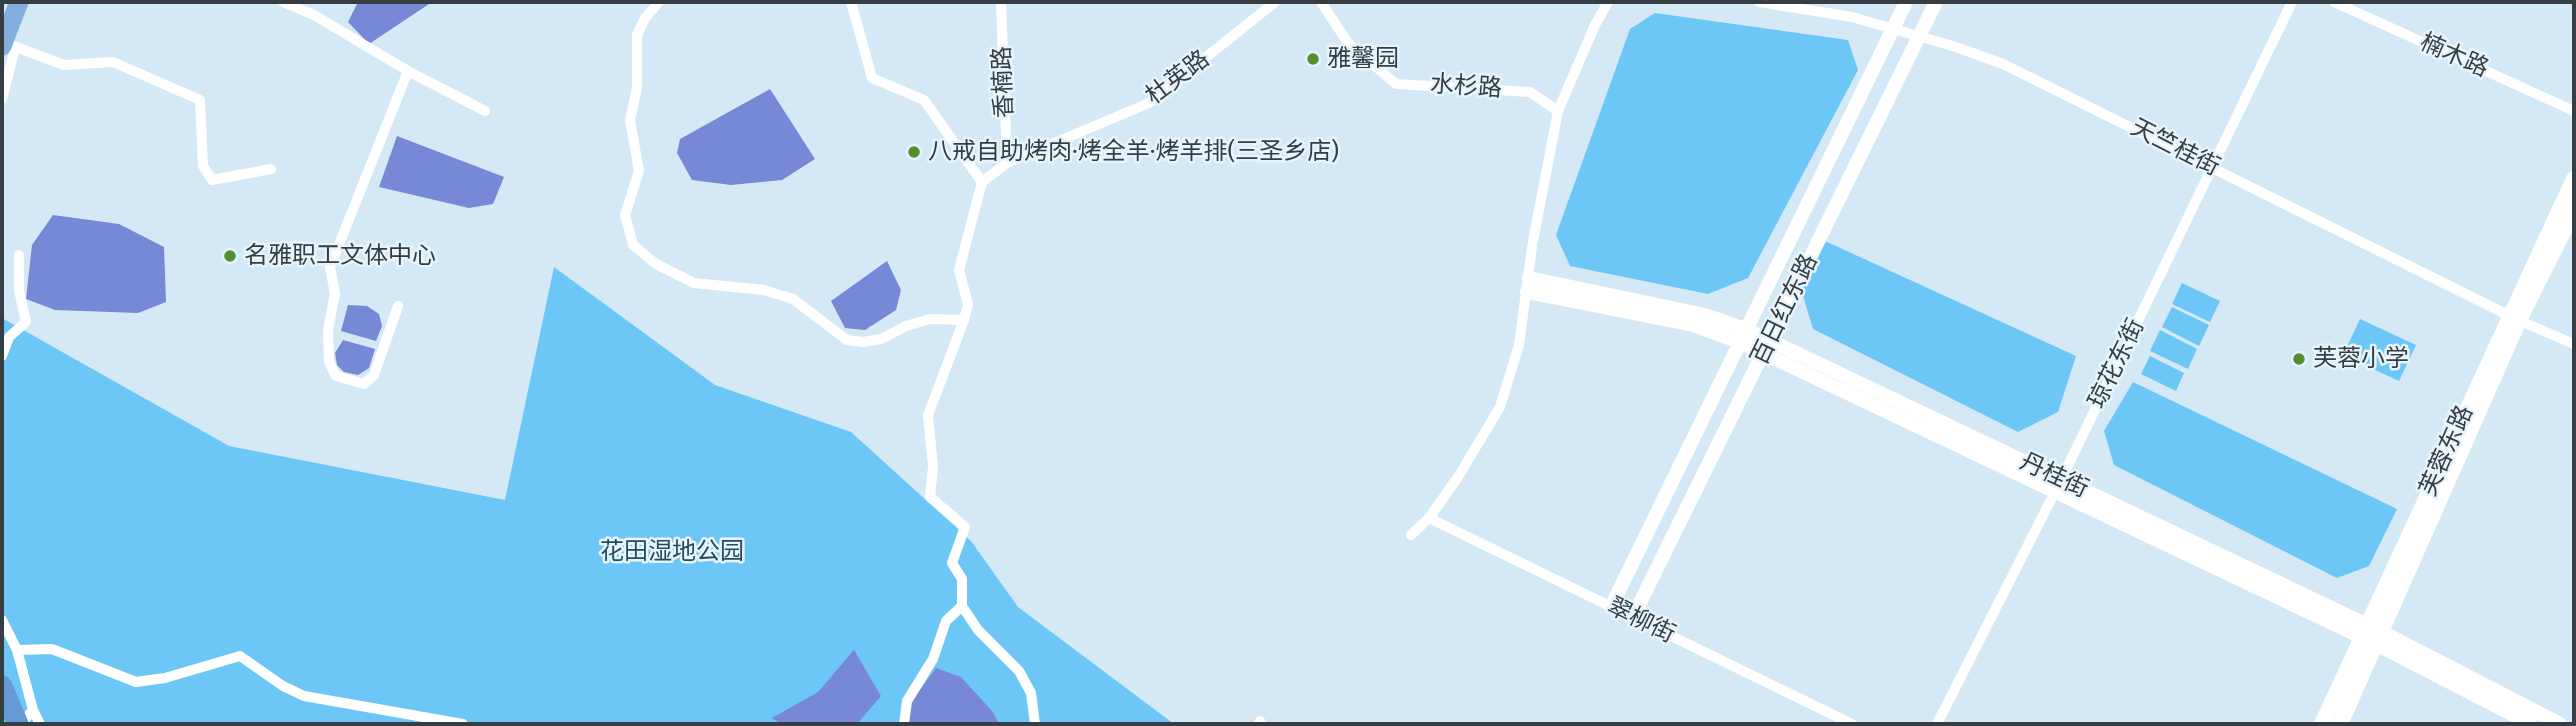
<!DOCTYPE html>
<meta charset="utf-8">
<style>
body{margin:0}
#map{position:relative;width:2576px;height:726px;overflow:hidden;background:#d4e9f5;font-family:"Fira Sans",sans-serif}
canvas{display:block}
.frame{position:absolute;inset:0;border:4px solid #363e43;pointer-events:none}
</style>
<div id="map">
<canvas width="2576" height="726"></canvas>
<div class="frame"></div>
</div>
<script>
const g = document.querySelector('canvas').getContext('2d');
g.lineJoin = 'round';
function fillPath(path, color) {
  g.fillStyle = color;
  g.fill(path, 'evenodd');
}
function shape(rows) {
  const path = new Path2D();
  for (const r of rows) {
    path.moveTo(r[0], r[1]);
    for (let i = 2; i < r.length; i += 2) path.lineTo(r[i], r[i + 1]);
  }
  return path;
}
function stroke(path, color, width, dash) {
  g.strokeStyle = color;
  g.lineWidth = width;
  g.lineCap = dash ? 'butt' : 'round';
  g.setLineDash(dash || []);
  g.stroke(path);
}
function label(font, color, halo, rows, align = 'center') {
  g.font = font + ' "Fira Sans","Noto Sans SC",sans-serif';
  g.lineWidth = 5;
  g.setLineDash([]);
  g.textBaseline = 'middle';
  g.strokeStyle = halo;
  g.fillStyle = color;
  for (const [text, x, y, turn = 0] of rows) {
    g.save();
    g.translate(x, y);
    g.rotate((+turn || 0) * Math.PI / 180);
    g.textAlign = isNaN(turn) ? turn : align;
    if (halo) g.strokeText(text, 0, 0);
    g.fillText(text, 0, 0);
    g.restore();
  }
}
fillPath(shape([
 [1655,13,1848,40,1858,70,1748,278,1708,294,1570,266,1556,235,1630,29],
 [1814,236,2076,356,2058,412,2018,432,1813,329,1795,269],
 [554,267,715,385,851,432,971,541,1018,607,1174,724,2,724,2,318,229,446,505,500],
 [2182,283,2220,301,2210,322,2172,304],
 [2172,307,2209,325,2199,346,2162,327],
 [2360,319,2416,345,2399,381,2343,355],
 [2160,330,2197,349,2188,369,2150,351],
 [2150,356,2184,373,2176,391,2141,374],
 [2133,382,2397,509,2369,566,2337,578,2114,465,2104,431]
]), '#6cc6f6');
fillPath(shape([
 [358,2,432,2,369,44,348,22],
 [770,89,815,159,782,180,731,185,692,180,677,153,680,139],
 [397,136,504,177,493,204,469,208,379,187],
 [53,215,119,224,164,247,166,302,138,313,55,310,26,299,32,245],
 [887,261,901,290,896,310,865,330,845,328,831,301],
 [348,305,367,306,379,314,382,326,376,341,341,331],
 [343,340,375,349,369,368,358,375,344,372,337,365,335,353],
 [854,650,881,696,857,724,781,724,772,718,818,692],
 [936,668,961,677,993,712,999,724,911,724,907,720,911,702]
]), '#7788d6');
stroke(shape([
 [283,2,314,15,408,71,330,267,335,294,328,330,329,362,336,376,364,384,374,375,398,306],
 [659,2,645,18,637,35,637,88,630,120,639,171,625,215,633,245,656,264,694,283,764,290,793,299,847,340,863,342,881,339,906,326,930,319,964,320],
 [851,2,872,78,924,100,982,182,1007,163,1149,103,1275,2],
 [1001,2,1007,163],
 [1321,2,1348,43,1396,84,1530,92,1558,111],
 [1759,2,1852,17,1953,46,2003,64,2518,320,2574,344],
 [2334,2,2574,111],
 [3,42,64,65,113,62,200,100,203,166,212,180,271,169],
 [408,71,485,111],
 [2,99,15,48],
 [982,182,959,270,968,304,964,320,928,415,933,466,930,497,965,527,952,563,962,579,962,606,978,630,1019,671,1031,693,1035,724],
 [1533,241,1558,111,1595,25,1608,2],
 [2,356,9,337,26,322,19,291,19,255],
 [1429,518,1852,724],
 [1411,535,1429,518,1458,477,1500,407,1519,345,1532,247],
 [2,620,17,650,33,710,21,724],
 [17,650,52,649,136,682,165,678,240,656,283,686,304,696,463,724],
 [33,710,40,724],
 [904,724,907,701,933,659,946,621,962,606],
 [1259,724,1260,721],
 [1937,724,2061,480,2292,2]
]), '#fff', 10);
stroke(shape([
 [1529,278,1705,315,1748,330,2382,632,2560,724],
 [1527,292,1693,325,1742,343,2376,644,2531,724],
 [1611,607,1906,2],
 [1633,617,1936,2]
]), '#fff', 14);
stroke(shape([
 [2322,724,2574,179],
 [2340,724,2519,320,2574,210]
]), '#fff', 16);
stroke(shape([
 [2,46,19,2]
]), '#84aede', 19);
stroke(shape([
 [2,686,18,724]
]), '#6699d5', 21);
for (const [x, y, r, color] of [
 [1313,59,7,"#538f2e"],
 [914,152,7,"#538f2e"],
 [230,256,7,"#538f2e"],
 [2299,359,7,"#538f2e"]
]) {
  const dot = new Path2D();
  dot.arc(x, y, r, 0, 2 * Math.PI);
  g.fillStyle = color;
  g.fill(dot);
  stroke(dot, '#e8f4fc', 2.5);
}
label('24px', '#363e43', '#e8f4fc', [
 ["楠木路",2454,56,24],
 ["杜英路",1178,78,-37],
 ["香楠路",1004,82,-92],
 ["水杉路",1466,87,4],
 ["天竺桂街",2175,148,27],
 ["百日红东路",1785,310,-64],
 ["琼花东街",2117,364,-64],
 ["芙蓉东路",2447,451,-66],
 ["丹桂街",2054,476,25],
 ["翠柳街",1641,621,26]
]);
label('24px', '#363e43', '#e8f4fc', [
 ["雅馨园",1327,59],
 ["八戒自助烤肉·烤全羊·烤羊排(三圣乡店)",928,152],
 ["名雅职工文体中心",244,256],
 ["芙蓉小学",2313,359]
], 'left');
label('24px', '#234c62', '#e8f4fc', [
 ["花田湿地公园",672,552]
]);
</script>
